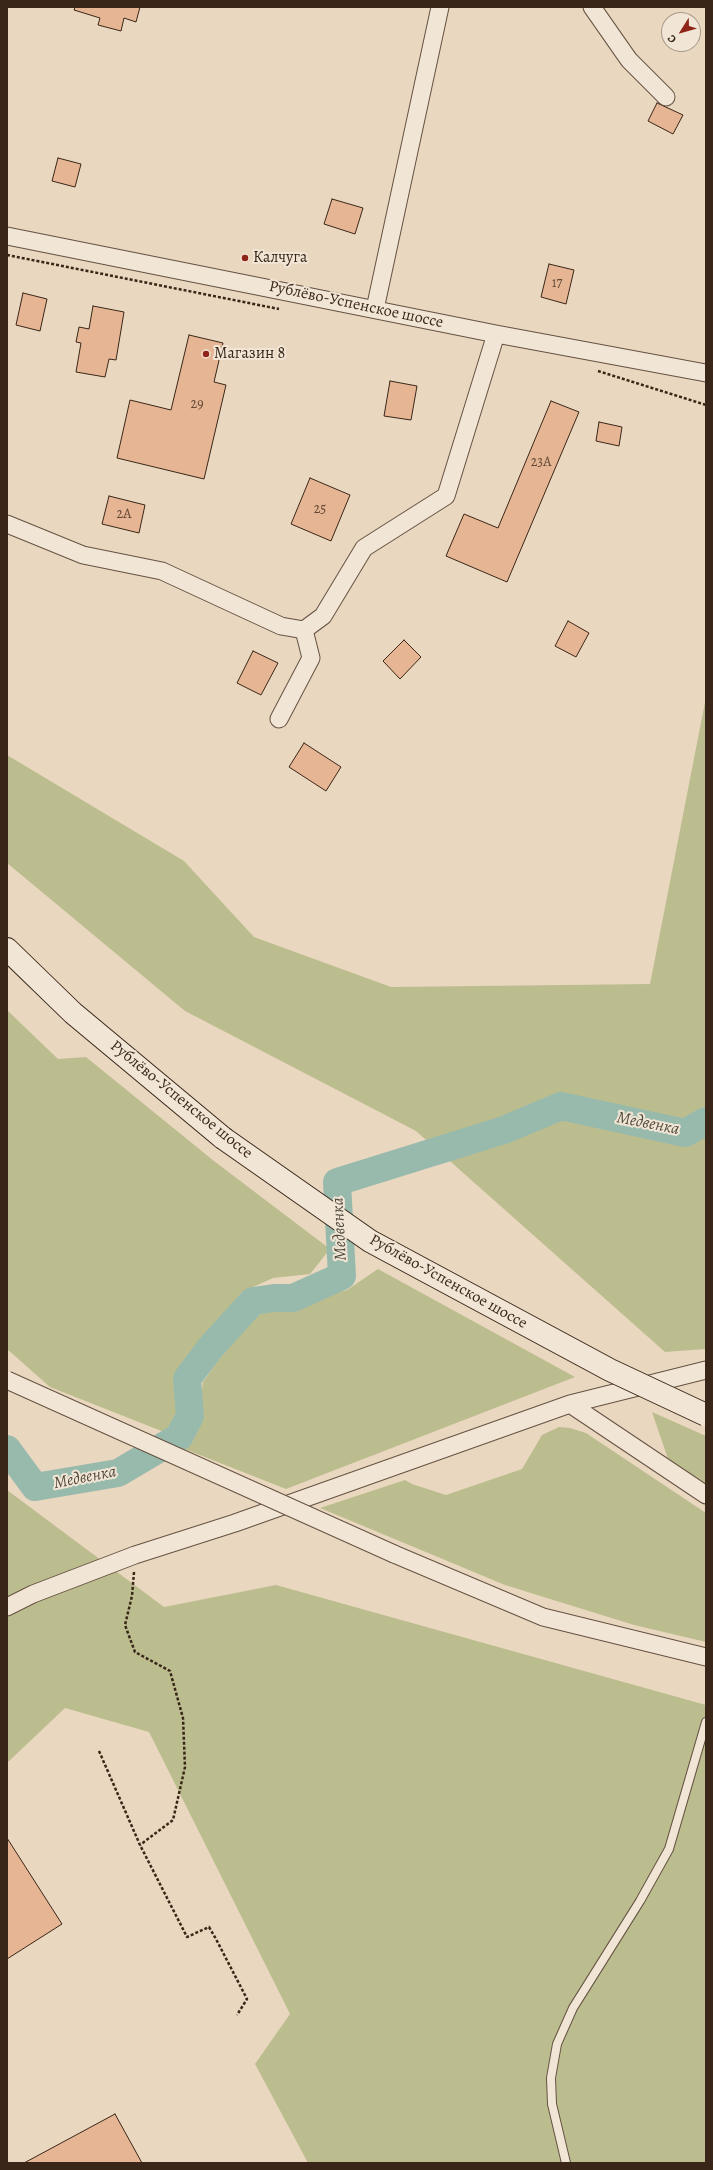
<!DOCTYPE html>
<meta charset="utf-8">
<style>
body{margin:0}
#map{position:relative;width:713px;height:2170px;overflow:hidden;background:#ead7bf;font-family:Alegreya,serif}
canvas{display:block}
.frame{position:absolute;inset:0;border:8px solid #392618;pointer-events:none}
.north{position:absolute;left:661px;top:12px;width:40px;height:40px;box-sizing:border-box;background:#f1e5d5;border:1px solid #a79989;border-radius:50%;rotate:233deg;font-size:11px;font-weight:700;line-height:16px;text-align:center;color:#392618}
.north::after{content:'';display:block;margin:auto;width:14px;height:18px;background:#8f2418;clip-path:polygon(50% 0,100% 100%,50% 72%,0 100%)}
</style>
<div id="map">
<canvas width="713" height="2170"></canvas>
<div class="frame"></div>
<div class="north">С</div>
</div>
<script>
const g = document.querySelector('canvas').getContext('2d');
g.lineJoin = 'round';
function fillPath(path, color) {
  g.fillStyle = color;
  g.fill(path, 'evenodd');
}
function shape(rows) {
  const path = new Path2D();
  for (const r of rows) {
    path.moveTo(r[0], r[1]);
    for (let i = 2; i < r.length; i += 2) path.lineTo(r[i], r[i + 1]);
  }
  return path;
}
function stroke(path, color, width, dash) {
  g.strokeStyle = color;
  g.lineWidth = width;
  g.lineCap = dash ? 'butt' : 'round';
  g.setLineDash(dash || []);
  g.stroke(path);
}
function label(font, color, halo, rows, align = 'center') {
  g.font = font + ' Alegreya,serif';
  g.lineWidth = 4;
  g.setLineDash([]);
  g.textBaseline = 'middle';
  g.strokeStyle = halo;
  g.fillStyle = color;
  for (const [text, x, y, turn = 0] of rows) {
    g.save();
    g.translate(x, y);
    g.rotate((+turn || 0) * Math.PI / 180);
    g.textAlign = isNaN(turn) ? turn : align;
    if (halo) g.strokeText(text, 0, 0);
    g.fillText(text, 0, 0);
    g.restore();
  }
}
fillPath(shape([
 [706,697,706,1349,665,1352,416,1131,185,1011,7,863,7,755,184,861,254,937,391,987,650,984],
 [7,1010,58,1059,86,1057,214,1161,330,1249,310,1274,273,1278,242,1292,177,1375,178,1416,164,1432,50,1387,7,1349],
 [378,1269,575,1377,286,1489,182,1448,197,1421,203,1382,251,1314,347,1290],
 [652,1412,706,1436,706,1483,668,1459],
 [559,1427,570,1428,586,1433,706,1513,706,1642,634,1625,505,1585,320,1508,405,1480,412,1484,446,1495,522,1469,542,1435],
 [7,1490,164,1607,276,1585,706,1705,706,2163,308,2163,255,2064,290,2014,149,1732,65,1708,7,1763]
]), '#bcbd8f');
stroke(shape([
 [7,1449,35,1487,118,1473,179,1437,190,1416,187,1379,211,1347,253,1301,274,1298,293,1298,342,1276,337,1182,504,1130,561,1106,685,1133,706,1121]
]), '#98baad', 28);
const building = shape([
 [75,7,140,7,136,22,124,18,121,31,98,25,100,18,74,10,75,7],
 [657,103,683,115,673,134,648,121,657,103],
 [58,158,81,164,75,187,52,181,58,158],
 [332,199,363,208,355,234,324,224,332,199],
 [549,264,574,270,566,304,541,297,549,264],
 [23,293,47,299,40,331,16,325,23,293],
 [93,306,124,312,116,360,109,359,105,377,76,372,81,343,76,342,79,327,89,329,93,306],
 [189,335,223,343,214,382,226,385,204,479,117,458,130,400,171,410,189,335],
 [390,381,417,386,411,420,384,416,390,381],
 [551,401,579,412,507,582,446,556,464,514,498,528,551,401],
 [599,422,622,427,619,446,596,441,599,422],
 [310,478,350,495,331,541,291,524,310,478],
 [109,496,145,505,139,533,102,524,109,496],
 [568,621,589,633,576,657,555,646,568,621],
 [404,640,421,657,400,679,383,661,404,640],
 [253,651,278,663,261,695,237,683,253,651],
 [304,743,341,767,326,791,289,767,304,743],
 [7,1838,62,1924,7,1959,7,1838],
 [115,2114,142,2163,24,2163,115,2114]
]);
fillPath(building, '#e6b594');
stroke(building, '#392618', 1);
const service = shape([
 [566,2163,552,2104,551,2078,557,2044,573,2008,640,1901,669,1849,706,1722]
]);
const minor = shape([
 [592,7,629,60,666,97],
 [7,236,496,334,706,373],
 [375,309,440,7],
 [7,524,83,555,162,571,281,626,304,630,323,616,364,548,446,496,496,334],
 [279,719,311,658,304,630],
 [570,1404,706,1495],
 [394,1554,543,1617,706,1657],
 [7,1607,33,1594,135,1555,235,1523,570,1404,706,1370]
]);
const secondary = shape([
 [7,949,73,1013,223,1138]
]);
stroke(service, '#655242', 10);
stroke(minor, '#655242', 19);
stroke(secondary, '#392618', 24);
stroke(shape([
 [7,255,279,309],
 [598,371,706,405],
 [134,1572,132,1596,125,1625,135,1652,170,1671,183,1718,185,1767,173,1820,140,1845],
 [99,1751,140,1845,187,1937,209,1927,216,1939,247,1999,237,2015]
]), '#392618', 2.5, [3, 2]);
stroke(service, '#f1e5d5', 8);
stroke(minor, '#f1e5d5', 17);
stroke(secondary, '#f1e5d5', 22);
const minorBridge = shape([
 [7,1380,394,1554]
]);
const secondaryBridge = shape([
 [223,1138,370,1241,610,1370,706,1415]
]);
stroke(minorBridge, '#655242', 19, []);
stroke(secondaryBridge, '#392618', 24, []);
stroke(minorBridge, '#f1e5d5', 17);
stroke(secondaryBridge, '#f1e5d5', 22);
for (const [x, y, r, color] of [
 [245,258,4,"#8f2418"],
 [206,354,4,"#8f2418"]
]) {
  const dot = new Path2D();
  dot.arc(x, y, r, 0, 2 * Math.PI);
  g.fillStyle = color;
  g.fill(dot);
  stroke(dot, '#f1e5d5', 1.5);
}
label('14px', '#644a37', null, [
 ["17",557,284],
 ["29",197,405],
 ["23А",541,463],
 ["25",320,510],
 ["2А",124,515]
]);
label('16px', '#392618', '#f1e5d5', [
 ["Калчуга",253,258],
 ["Магазин 8",214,354]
], 'left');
label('16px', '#392618', '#f1e5d5', [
 ["Рублёво-Успенское шоссе",356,305,12],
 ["Рублёво-Успенское шоссе",181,1100,39],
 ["Рублёво-Успенское шоссе",448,1282,29]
]);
label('italic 17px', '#514b3d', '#f1e5d5', [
 ["Медвенка",648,1124,11],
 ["Медвенка",340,1229,-93],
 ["Медвенка",85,1478,-11]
]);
</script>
